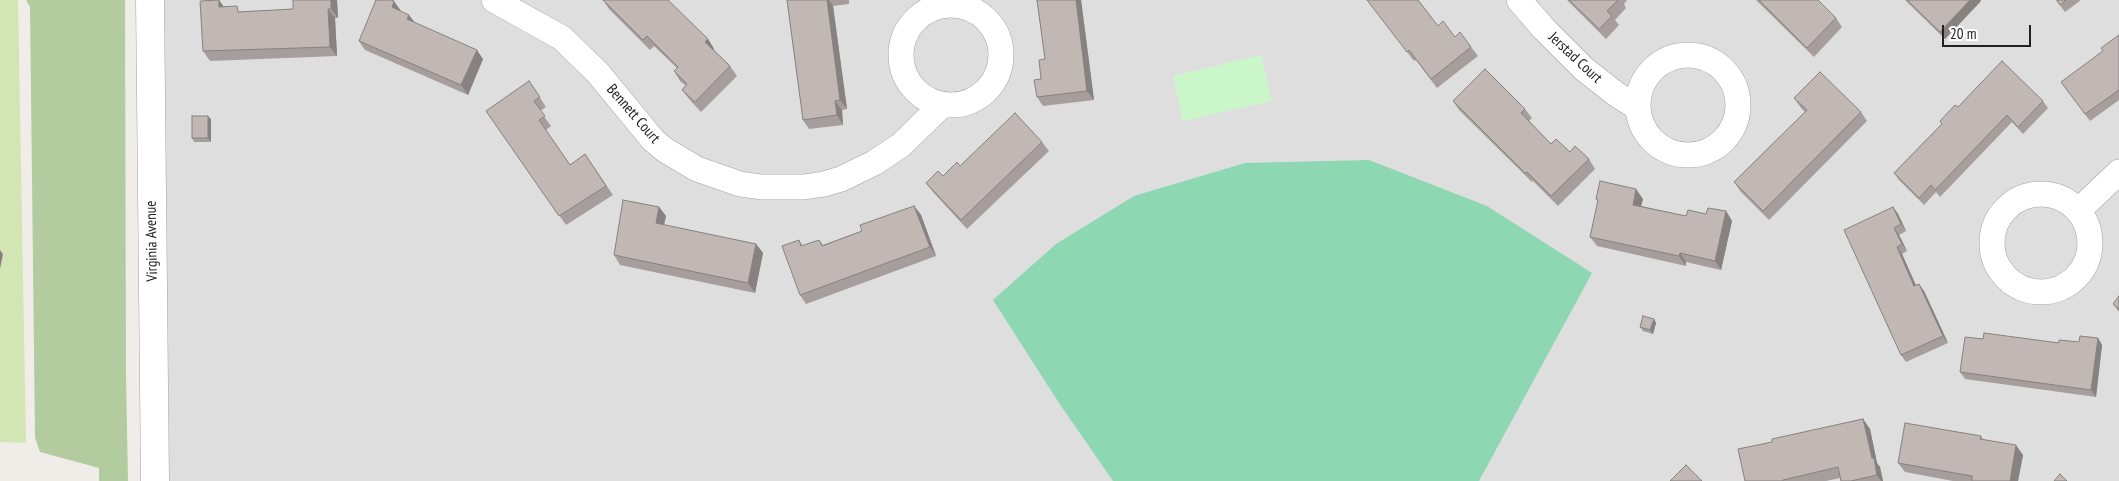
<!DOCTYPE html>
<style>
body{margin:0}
#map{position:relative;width:2119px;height:481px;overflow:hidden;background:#f0ede8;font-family:"PT Sans Narrow",sans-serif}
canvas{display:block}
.scale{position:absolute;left:1942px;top:25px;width:89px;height:22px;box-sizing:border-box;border:2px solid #212121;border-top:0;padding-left:6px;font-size:15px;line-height:18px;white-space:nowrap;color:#212121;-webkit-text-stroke:4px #fff;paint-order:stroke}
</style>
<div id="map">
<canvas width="2119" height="481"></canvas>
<div class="scale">20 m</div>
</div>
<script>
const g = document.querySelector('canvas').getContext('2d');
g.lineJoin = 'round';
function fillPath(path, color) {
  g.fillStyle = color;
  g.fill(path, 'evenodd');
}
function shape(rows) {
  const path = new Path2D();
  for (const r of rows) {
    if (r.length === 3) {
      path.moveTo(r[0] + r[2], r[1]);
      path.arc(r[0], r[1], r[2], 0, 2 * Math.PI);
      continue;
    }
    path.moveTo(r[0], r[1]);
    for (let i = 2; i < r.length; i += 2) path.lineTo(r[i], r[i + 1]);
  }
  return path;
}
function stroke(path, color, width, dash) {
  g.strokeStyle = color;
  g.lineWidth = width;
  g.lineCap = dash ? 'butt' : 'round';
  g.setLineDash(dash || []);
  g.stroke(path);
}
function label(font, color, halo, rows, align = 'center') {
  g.font = font + ' "PT Sans Narrow",sans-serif';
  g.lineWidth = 4;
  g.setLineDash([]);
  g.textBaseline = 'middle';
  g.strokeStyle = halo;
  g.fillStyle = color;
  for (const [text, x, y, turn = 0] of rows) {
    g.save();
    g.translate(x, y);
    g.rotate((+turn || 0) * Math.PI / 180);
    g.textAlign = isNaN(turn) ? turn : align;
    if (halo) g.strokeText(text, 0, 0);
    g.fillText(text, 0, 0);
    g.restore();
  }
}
fillPath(shape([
 [150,0,2119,0,2119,481,155,481]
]), '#dfdede');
fillPath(shape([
 [0,0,18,0,26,443,0,442,0,269,3,254,0,253]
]), '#d1e6b3');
fillPath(shape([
 [26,0,125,0,126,375,128,481,99,481,99,468,40,452,35,438,30,7]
]), '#b2cca0');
fillPath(shape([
 [1261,55,1272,101,1183,121,1173,76]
]), '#cbf6ca');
fillPath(shape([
 [1369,160,1487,206,1592,273,1479,481,1113,481,1059,403,993,300,1056,244,1134,196,1245,163]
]), '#8dd8b3');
const minor = shape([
 [494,0,562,38,598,73,653,140,665,150,697,169,740,184,761,187,804,187,824,184,841,179,874,163,901,145,942,105],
 [1519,0,1544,29,1584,69,1616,94,1638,108],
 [951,55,50],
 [1688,105,50],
 [2041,243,49],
 [2079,210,2119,172]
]);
const tertiary = shape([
 [150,0,155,481]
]);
stroke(minor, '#a2a2a2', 26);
stroke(tertiary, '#a2a2a2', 29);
stroke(minor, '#fff', 25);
stroke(tertiary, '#fff', 28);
fillPath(shape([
 [219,0,224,7,241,12,293,9,293,0,337,0,338,18,335,18,337,56,210,61,203,51],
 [603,0,708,39,714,49,713,49,730,66,737,76,701,112,689,99,682,90,686,86,680,81,674,71,677,68,654,46,650,50,609,9],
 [787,0,849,0,849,4,833,6,847,109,842,110,843,125,809,129,803,120],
 [1037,0,1081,0,1094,100,1043,106,1037,97,1045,59],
 [1367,0,1418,0,1438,26,1471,47,1478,56,1437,88,1416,60,1414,61],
 [1567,0,1627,0,1624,4,1626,8,1615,20,1619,25,1606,39],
 [1756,0,1818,0,1836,18,1842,27,1814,57],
 [1905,0,1980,0,1981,1,1945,39],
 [2056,0,2081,0,2065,12],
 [400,11,414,23,483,59,468,95,365,50,359,41],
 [2119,35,2119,100,2090,121,2061,82,2103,51],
 [529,81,546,107,540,111,551,126,546,130,570,165,585,154,613,195,566,225,486,111],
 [1794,98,1861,112,1867,121,1769,220,1741,192,1734,182,1805,112,1801,108],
 [1453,101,1525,109,1532,118,1529,121,1551,144,1589,159,1595,169,1558,206,1533,181,1532,182,1459,110],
 [2043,101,2048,108,2023,134,2012,122,1940,197,1936,192,1924,205,1899,180,1894,173,1958,107],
 [211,119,211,142,194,142,192,138],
 [1042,142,1049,151,967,229,933,192,926,183,943,176,960,166],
 [1596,199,1643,199,1641,206,1686,216,1706,214,1726,211,1732,221,1721,270,1686,262,1686,266,1597,246,1590,237,1598,202],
 [914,206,921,215,936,256,806,304,800,295,799,240,803,246,819,240,823,245,862,231],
 [659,207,666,216,664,225,756,244,763,253,755,293,620,265,614,255],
 [1893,207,1898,214,1906,231,1899,235,1907,251,1902,254,1916,285,1924,291,1948,343,1906,362,1901,355],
 [2119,296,2119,312,2113,304],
 [1654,319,1656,323,1653,334,1643,331,1640,327],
 [2098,338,2102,345,2096,397,1965,379,1960,372,1983,339,2059,343,2079,342],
 [1863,419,1870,429,1877,463,1880,467,1883,481,1841,481,1840,478,1826,481,1745,481,1772,442],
 [1981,436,1983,439,2023,455,2018,481,1953,481,1905,472,1898,463]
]), '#a69e9c');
fillPath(shape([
 [219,0,225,9,219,7],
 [331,0,337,0,338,18,331,9],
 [827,0,829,0,833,6,847,109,840,100],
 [1076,0,1081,0,1094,100,1087,91],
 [1970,0,1980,0,1981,1,1945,39,1940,32],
 [394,1,401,11,398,17,392,7],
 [328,9,335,18,337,56,330,47],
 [409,15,416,24,407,19],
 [708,39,714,49,712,51,705,42],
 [477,50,483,59,468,95,461,85],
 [835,101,842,110,843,125,837,115],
 [208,116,211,119,211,142,208,138],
 [1636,189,1643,199,1639,214,1633,205],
 [914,206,921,215,936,256,930,247],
 [659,207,666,216,662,233,656,223],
 [1893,207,1898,214,1906,231,1901,224],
 [1726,211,1732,221,1721,270,1715,261],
 [1894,228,1899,235,1907,251,1902,244],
 [756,244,763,253,755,293,748,283],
 [1897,247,1902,254,1919,293,1914,286],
 [0,250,3,254,0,269],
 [1680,253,1686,262,1686,266,1679,256],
 [1919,284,1924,291,1948,343,1943,336],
 [1654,319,1656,323,1653,334,1650,330],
 [2098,338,2102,345,2096,397,2091,390],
 [1863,419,1870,429,1877,463,1880,467,1883,481,1881,481,1877,475,1872,458],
 [2016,445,2023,455,2018,481,2010,481]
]), '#87817f');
const building = shape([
 [219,0,219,7,237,6,238,12,293,9,293,0,331,0,331,9,328,9,330,47,203,51,200,1,219,0],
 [376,0,391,0,394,1,392,7,409,15,407,19,477,50,461,85,359,41,376,0],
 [603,0,668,0,708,39,705,42,730,66,695,102,682,90,687,84,674,71,678,67,647,36,643,40,603,0],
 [787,0,827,0,840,100,835,101,837,115,803,120,787,0],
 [1037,0,1076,0,1087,91,1037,97,1034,80,1041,79,1039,60,1045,59,1037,0],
 [1367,0,1418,0,1438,26,1443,21,1455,37,1460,32,1471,47,1431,79,1409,50,1407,52,1367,0],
 [1569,0,1618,0,1607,11,1612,16,1599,29,1569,0],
 [1759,0,1818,0,1836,18,1807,48,1759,0],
 [1907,0,1970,0,1940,32,1907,0],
 [2057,0,2066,0,2060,5,2057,0],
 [2119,35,2119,90,2085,114,2061,82,2103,51,2101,48,2119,35],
 [2002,61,2043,101,2018,127,2007,115,1935,190,1931,185,1919,198,1894,173,1942,124,1940,121,1955,105,1958,107,2002,61],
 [1485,69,1525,109,1521,113,1551,144,1556,139,1570,152,1575,146,1589,159,1551,196,1527,172,1525,173,1453,101,1485,69],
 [1820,72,1861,112,1763,211,1734,182,1807,110,1794,98,1820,72],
 [529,81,540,97,534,101,545,116,539,120,570,165,585,154,606,186,559,216,486,111,529,81],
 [1015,113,1042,142,961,220,926,183,938,171,943,176,957,162,960,166,1015,113],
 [192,116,208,116,208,138,192,138,192,116],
 [1600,181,1636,189,1633,205,1686,216,1688,210,1706,214,1708,208,1726,211,1715,261,1680,253,1679,256,1590,237,1598,200,1596,199,1600,181],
 [623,200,659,207,656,223,756,244,748,283,614,255,623,200],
 [914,206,930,247,800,295,782,246,799,240,801,246,819,240,822,246,862,231,860,225,914,206],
 [1893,207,1901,224,1894,228,1902,244,1897,247,1914,286,1919,284,1943,336,1901,355,1844,230,1893,207],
 [2119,296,2119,309,2113,304,2119,296],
 [1643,316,1654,319,1650,330,1640,327,1643,316],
 [1984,333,2059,343,2059,340,2079,342,2080,336,2098,338,2091,390,1960,372,1965,337,1983,339,1984,333],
 [1863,419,1872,458,1874,458,1877,475,1851,481,1841,481,1838,467,1783,480,1783,481,1745,481,1738,449,1772,442,1772,439,1863,419],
 [1905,423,1981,436,1980,439,2016,445,2010,481,1972,481,1972,476,1898,463,1905,423],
 [1686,465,1702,481,1670,481,1686,465],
 [2060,474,2067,481,2054,481,2060,474]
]);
fillPath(building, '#c1b8b5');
stroke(building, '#87817f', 1);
label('15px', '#212121', '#fff', [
 ["Jerstad Court",1575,58,43],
 ["Bennett Court",633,114,49],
 ["Virginia Avenue",152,241,-91]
]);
</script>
